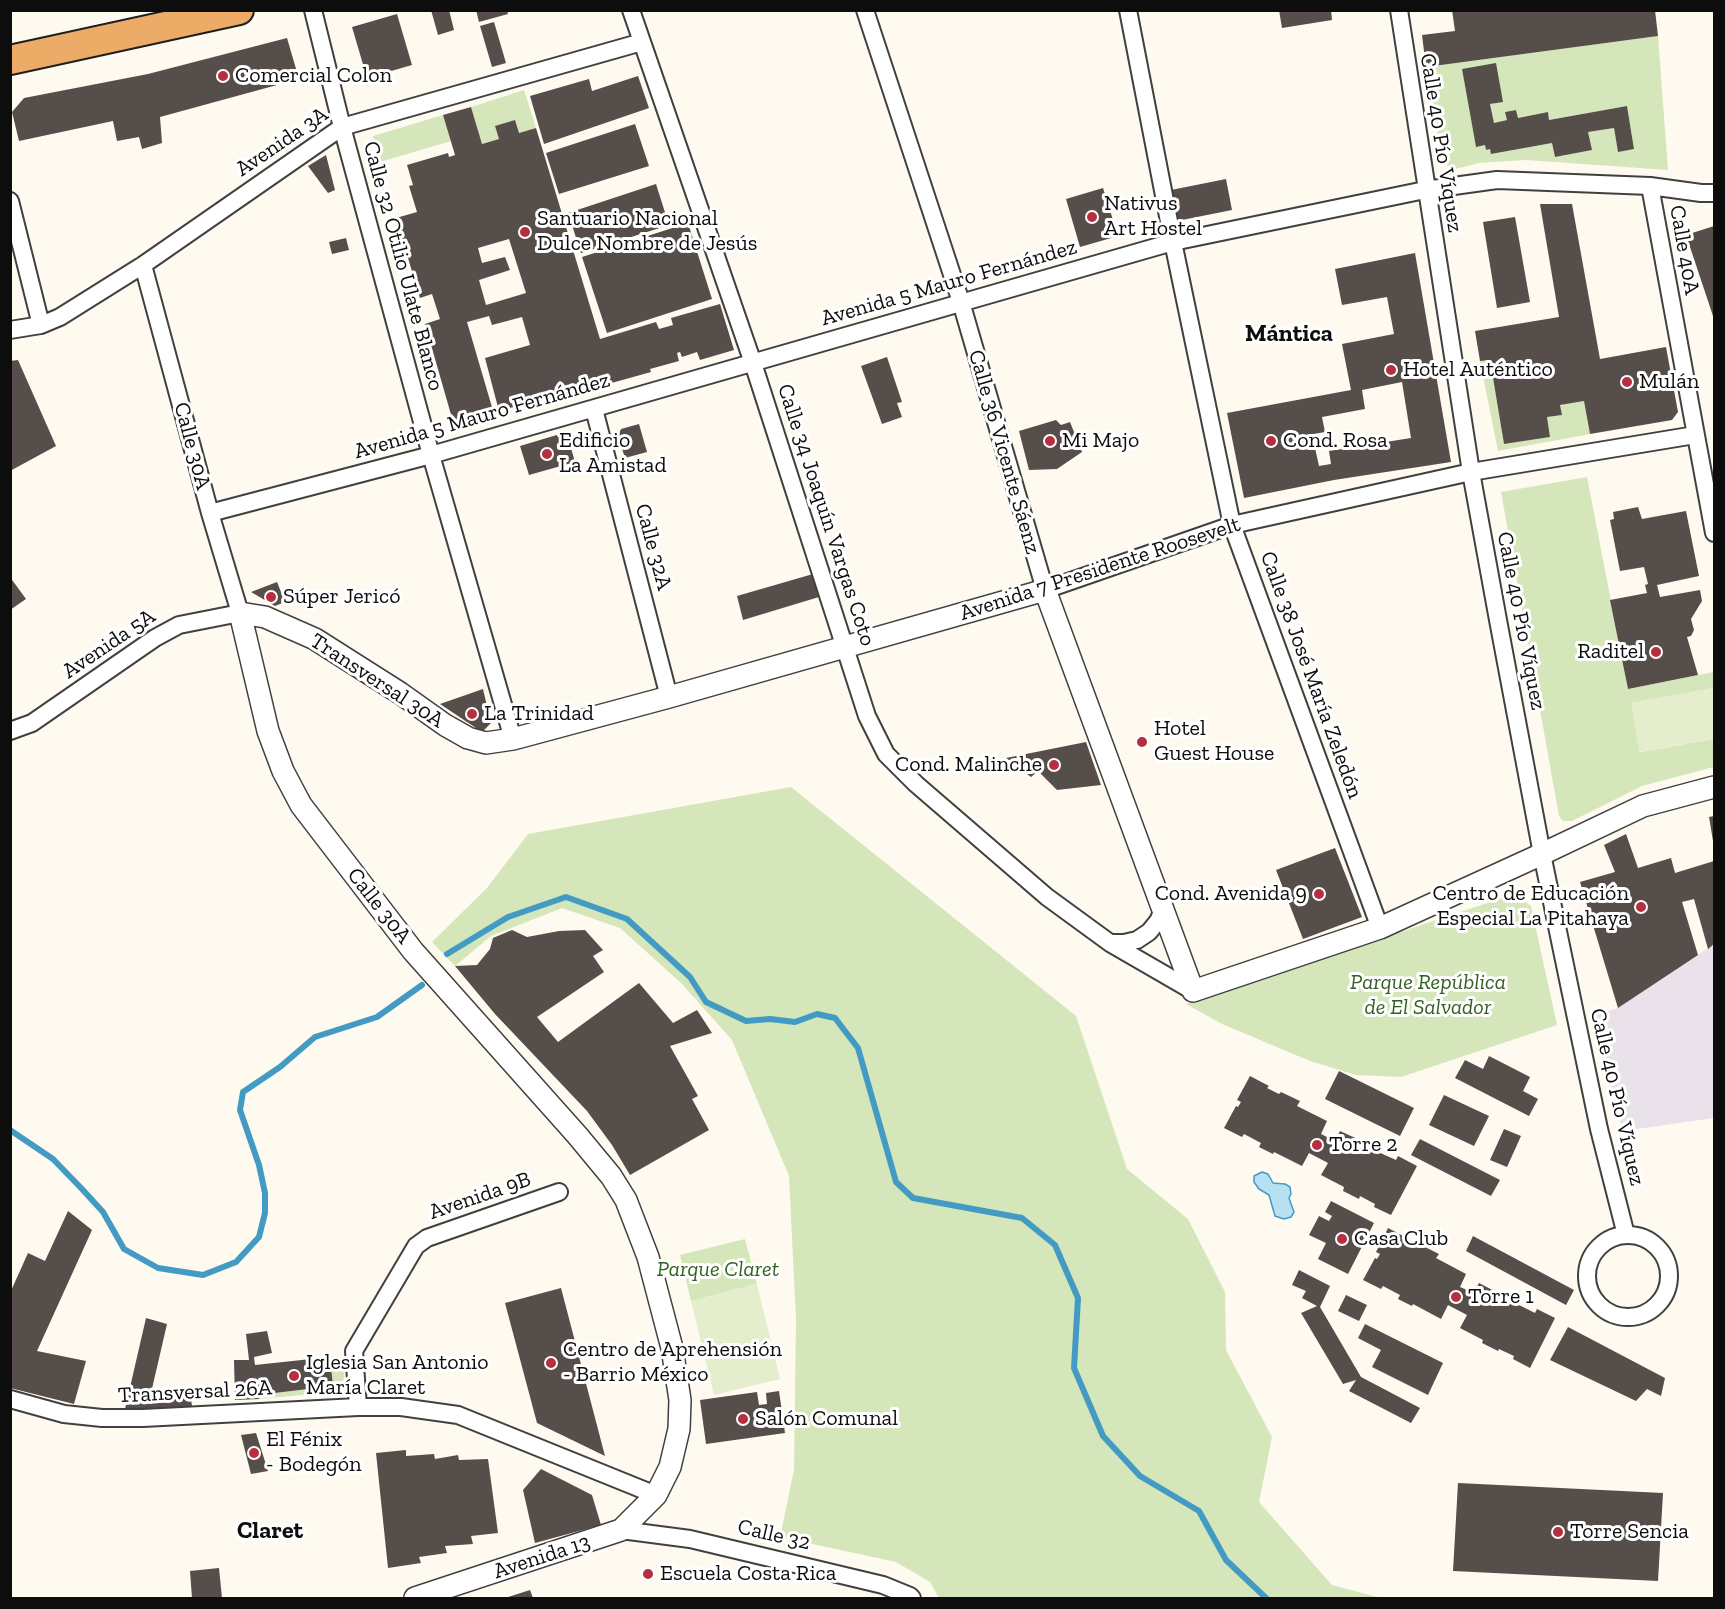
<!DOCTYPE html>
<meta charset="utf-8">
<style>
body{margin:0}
#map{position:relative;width:1725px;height:1609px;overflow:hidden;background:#fefaef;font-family:"Zilla Slab",serif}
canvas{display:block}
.frame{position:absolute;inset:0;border:12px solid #0d0d0d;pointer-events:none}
</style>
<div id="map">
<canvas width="1725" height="1609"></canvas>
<div class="frame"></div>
</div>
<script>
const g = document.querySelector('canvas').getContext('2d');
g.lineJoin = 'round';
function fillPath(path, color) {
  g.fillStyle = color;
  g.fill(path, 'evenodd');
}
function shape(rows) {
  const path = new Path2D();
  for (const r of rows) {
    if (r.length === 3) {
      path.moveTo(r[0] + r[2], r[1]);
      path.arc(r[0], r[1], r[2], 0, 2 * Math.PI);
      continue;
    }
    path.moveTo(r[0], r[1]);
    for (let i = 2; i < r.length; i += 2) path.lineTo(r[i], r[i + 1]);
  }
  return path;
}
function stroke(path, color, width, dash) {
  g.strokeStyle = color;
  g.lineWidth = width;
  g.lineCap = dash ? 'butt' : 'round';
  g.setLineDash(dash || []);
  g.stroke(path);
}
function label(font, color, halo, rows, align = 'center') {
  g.font = font + ' "Zilla Slab",serif';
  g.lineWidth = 6;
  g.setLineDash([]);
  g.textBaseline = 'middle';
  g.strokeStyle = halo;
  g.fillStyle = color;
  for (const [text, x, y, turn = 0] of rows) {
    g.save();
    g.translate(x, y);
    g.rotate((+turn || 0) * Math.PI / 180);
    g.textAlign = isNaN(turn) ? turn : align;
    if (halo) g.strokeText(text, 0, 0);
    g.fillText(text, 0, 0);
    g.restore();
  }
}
fillPath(shape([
 [1714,944,1714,1118,1623,1131,1590,1016,1618,1008]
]), '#eae2eb');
fillPath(shape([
 [1658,36,1668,170,1526,160,1479,163,1455,169,1448,166,1442,159,1426,67],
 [1462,69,1502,102,1490,104,1494,123,1507,120,1506,112,1516,110,1518,118,1548,112,1549,120,1627,106,1634,148,1618,152,1614,128,1588,132,1591,150,1555,157,1552,143,1492,154,1490,149,1486,150,1485,145,1476,146],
 [524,90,536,128,519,133,495,126,499,139,482,144,471,107],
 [443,115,451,141,380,162,373,136],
 [1490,360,1504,444,1550,437,1547,417,1562,415,1560,405,1584,401,1590,434,1498,451,1480,361],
 [1587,477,1628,689,1714,672,1714,688,1632,703,1640,752,1714,739,1714,767,1642,786,1572,821,1563,821,1559,816,1501,492],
 [791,787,1076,1016,1127,1169,1188,1219,1225,1292,1226,1350,1272,1437,1259,1502,1332,1585,1381,1598,939,1598,930,1582,896,1562,780,1537,794,1470,796,1319,789,1176,732,1040,681,983,620,928,562,908,491,936,455,966,432,942,487,888,528,834],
 [1514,894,1531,906,1557,1025,1401,1077,1356,1075,1310,1061,1222,1024,1186,1004],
 [745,1239,757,1284,691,1301,680,1255],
 [330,1357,345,1357,343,1391,259,1399,258,1395,333,1386]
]), '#d5e6bb');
fillPath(shape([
 [1714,688,1714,739,1639,752,1631,703],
 [757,1284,780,1379,714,1395,691,1301]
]), '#e5eecc');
const water = shape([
 [1262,1172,1268,1174,1273,1183,1285,1184,1290,1187,1291,1194,1289,1198,1294,1212,1291,1217,1284,1219,1275,1216,1269,1195,1259,1189,1254,1182,1254,1176,1262,1172]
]);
fillPath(water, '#b7e0f2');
stroke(water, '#439bc4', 1.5);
stroke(shape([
 [447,954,508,917,566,897,627,919,690,977,706,1002,746,1021,770,1019,795,1022,817,1014,835,1018,858,1048,896,1182,913,1198,1022,1218,1055,1245,1078,1298,1074,1368,1103,1436,1140,1476,1199,1511,1226,1560,1266,1598],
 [10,1130,53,1159,82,1189,103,1212,124,1249,158,1268,203,1275,236,1262,259,1237,265,1213,265,1193,259,1165,240,1110,243,1092,280,1067,315,1037,377,1017,422,985]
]), '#439bc4', 6);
fillPath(shape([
 [431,10,449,10,454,30,438,35],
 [476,10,507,10,508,14,479,22],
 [1279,10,1331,10,1332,20,1282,28],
 [1452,10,1655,10,1658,36,1426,67,1422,35,1455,31],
 [397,14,412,65,367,78,352,27],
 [494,22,506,63,492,67,480,26],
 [287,38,299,79,160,117,162,143,142,149,139,137,117,141,113,121,19,141,12,112,24,98,148,74],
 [1496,63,1503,102,1490,104,1494,123,1507,120,1505,112,1516,110,1518,118,1548,112,1549,120,1627,106,1634,149,1618,152,1614,128,1588,132,1592,150,1555,157,1552,143,1491,154,1490,149,1486,150,1485,145,1476,147,1462,69],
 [638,76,649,108,544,144,530,96,589,79,592,91],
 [471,107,482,144,499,139,495,126,515,120,519,133,536,128,600,339,656,322,659,329,673,325,671,318,720,304,734,350,700,360,697,352,682,357,680,352,677,353,679,361,650,369,651,372,608,384,607,381,499,411,485,358,530,345,522,317,492,325,489,316,467,322,494,414,454,425,425,324,440,319,432,294,420,298,396,218,417,212,409,186,413,185,407,165,448,153,449,157,455,155,443,115],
 [509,239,526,293,486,305,479,280,510,270,505,257,482,263,478,248],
 [635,124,649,166,559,194,546,153],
 [326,155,335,190,328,193,308,166],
 [1226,179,1232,210,1177,221,1171,190],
 [656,184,669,225,581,253,568,213],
 [1103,188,1118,236,1080,247,1066,199],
 [1540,204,1572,204,1600,359,1666,347,1678,412,1672,420,1590,434,1584,401,1560,405,1562,415,1547,417,1550,437,1504,444,1490,360,1480,361,1475,331,1559,317],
 [1515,217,1530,302,1497,308,1483,222],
 [688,223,712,299,607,333,582,257],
 [1714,226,1714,319,1686,235],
 [346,238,349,250,332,254,329,242],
 [1415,253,1451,462,1334,480,1244,498,1227,413,1351,390,1342,344,1394,334,1387,297,1342,305,1335,269],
 [1402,382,1411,438,1329,451,1331,464,1319,466,1315,448,1310,449,1308,435,1325,432,1322,417,1365,409,1362,390],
 [887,357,902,402,897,403,902,417,882,424,861,366],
 [18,360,56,446,10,471,10,361],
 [1056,420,1061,425,1070,422,1082,452,1057,469,1029,470,1019,431],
 [639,424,647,452,625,458,618,436,621,429],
 [560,434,569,441,575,462,529,475,520,446],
 [1638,507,1642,519,1686,511,1699,576,1657,585,1660,597,1700,590,1702,601,1691,619,1694,630,1691,636,1687,637,1698,675,1628,689,1610,600,1647,593,1645,585,1648,584,1644,567,1620,571,1610,520,1614,519,1613,512],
 [813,574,819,597,743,620,737,596],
 [10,577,26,599,10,610],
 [277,582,285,602,275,606,251,592],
 [483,689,491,723,482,732,440,704],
 [1086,742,1101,785,1057,790,1038,771,1031,777,1006,758],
 [1714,816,1714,841,1713,841,1709,817],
 [1626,834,1638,868,1671,858,1675,873,1714,861,1714,944,1708,949,1694,899,1682,902,1698,955,1618,1008,1580,882,1615,872,1604,845],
 [1335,848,1362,917,1303,939,1276,870],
 [512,930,527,937,559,931,585,930,603,950,593,956,604,972,537,1017,558,1042,639,983,673,1023,697,1010,712,1033,670,1046,698,1096,692,1099,709,1130,630,1175,612,1145,587,1111,495,1014,455,966,477,965,490,949,493,938],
 [1489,1056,1530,1077,1523,1091,1538,1099,1529,1116,1455,1078,1465,1060,1483,1069],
 [1339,1071,1414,1108,1400,1136,1325,1099],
 [1250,1076,1269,1086,1267,1088,1279,1094,1281,1092,1300,1101,1297,1106,1327,1121,1321,1134,1335,1141,1340,1131,1364,1142,1365,1140,1380,1148,1378,1152,1396,1160,1398,1156,1417,1166,1391,1215,1374,1207,1375,1204,1360,1196,1359,1199,1343,1191,1344,1187,1321,1175,1328,1163,1309,1153,1302,1166,1274,1152,1273,1154,1259,1147,1261,1143,1244,1134,1242,1137,1224,1128,1236,1106,1238,1107,1241,1102,1237,1100],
 [1444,1095,1489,1116,1474,1146,1429,1125],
 [1504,1129,1521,1136,1507,1167,1490,1160],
 [1420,1139,1500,1180,1491,1196,1411,1155],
 [1331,1201,1374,1223,1348,1274,1318,1259,1326,1243,1309,1235,1319,1216,1329,1221,1332,1216,1325,1212],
 [68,1211,92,1230,37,1351,86,1361,74,1404,10,1388,10,1293,28,1253,45,1261],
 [1388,1228,1407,1238,1406,1240,1418,1246,1419,1244,1439,1254,1436,1258,1466,1274,1460,1287,1474,1293,1479,1283,1502,1295,1504,1292,1519,1300,1517,1304,1535,1313,1537,1309,1555,1318,1530,1368,1513,1359,1514,1356,1499,1349,1498,1351,1482,1343,1483,1340,1460,1328,1467,1315,1448,1305,1441,1319,1413,1304,1412,1306,1398,1299,1400,1295,1383,1286,1381,1289,1363,1280,1375,1258,1377,1259,1380,1254,1376,1252],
 [1473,1236,1574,1290,1566,1305,1466,1251],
 [1299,1270,1330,1286,1320,1307,1361,1377,1420,1408,1411,1423,1349,1391,1356,1380,1343,1384,1301,1313,1317,1306,1302,1298,1306,1291,1292,1285],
 [561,1288,605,1456,537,1423,505,1303],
 [1346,1295,1367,1305,1359,1321,1338,1311],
 [146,1318,167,1324,151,1393,190,1392,192,1406,147,1411,125,1409],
 [1365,1324,1443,1363,1428,1395,1372,1367,1381,1350,1358,1338],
 [1568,1327,1665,1378,1661,1396,1647,1389,1636,1401,1550,1360],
 [267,1331,272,1353,254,1357,255,1365,330,1357,333,1386,258,1395,259,1399,235,1400,234,1360,249,1360,246,1334],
 [779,1391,785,1433,706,1444,700,1400,757,1392,759,1405,767,1404,766,1393],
 [256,1433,268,1471,251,1474,241,1435],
 [406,1450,406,1456,434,1454,435,1459,458,1455,459,1460,488,1459,498,1533,471,1536,473,1544,445,1546,447,1553,419,1557,421,1563,388,1568,376,1453],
 [541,1469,592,1495,601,1525,535,1543,523,1490],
 [1458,1483,1663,1493,1658,1581,1453,1571],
 [219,1568,222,1598,192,1598,190,1571],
 [530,1590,533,1598,505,1598]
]), '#554e4a');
const minor = shape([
 [313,10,342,127,431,455,513,739],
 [631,10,753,363,867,716,886,754,916,784,1047,897,1110,943,1193,991],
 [865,10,961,302,1045,590,1232,525,1471,472,1695,435],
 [1128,10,1173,242,1232,525,1380,928],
 [1399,10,1471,472,1498,620,1542,854,1599,1129,1626,1235],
 [1650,186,1714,533],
 [10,201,41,325],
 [10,330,41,325,60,317,143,265,342,127,642,42],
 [594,409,669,697],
 [210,513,431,455,1173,242,1425,190,1497,180,1650,186,1701,193,1714,193],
 [10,731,32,723,155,638,179,625,240,613,210,513,143,265],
 [1111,943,1124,943,1137,940,1149,932,1158,921,1164,908],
 [1628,1276,41],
 [10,1399,64,1414,102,1418,143,1418,358,1407,401,1407,458,1415,656,1495],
 [358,1407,354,1351,416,1246,427,1238,559,1192],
 [621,1530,690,1539,883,1585,910,1596,912,1598]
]);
const tertiary = shape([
 [415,1598,621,1530,656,1495,670,1467,679,1429,680,1400,672,1348,648,1257,626,1200,611,1176,577,1135,413,951,301,805,283,771,268,731,240,613,265,617,315,639,400,693,445,725,468,738,486,743,513,739,669,697,1045,590,1193,991,1380,928,1542,854,1643,806,1714,787]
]);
const trunk = shape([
 [10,60,239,10]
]);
stroke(minor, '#404040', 20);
stroke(tertiary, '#404040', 24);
stroke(trunk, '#1e1e1e', 32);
stroke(minor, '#fff', 16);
stroke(tertiary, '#fff', 21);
stroke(trunk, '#ecac67', 28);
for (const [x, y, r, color] of [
 [223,76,6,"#b42f40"],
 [1092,217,6,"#b42f40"],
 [525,232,6,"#b42f40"],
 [1391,370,6,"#b42f40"],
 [1627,382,6,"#b42f40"],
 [1050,441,6,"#b42f40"],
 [1271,441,6,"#b42f40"],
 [547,454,6,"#b42f40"],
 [271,597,6,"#b42f40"],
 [1656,652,6,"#b42f40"],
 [472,714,6,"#b42f40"],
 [1142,742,6,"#b42f40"],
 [1054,765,6,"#b42f40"],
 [1319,894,6,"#b42f40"],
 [1641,907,6,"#b42f40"],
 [1317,1145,6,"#b42f40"],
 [1342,1239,6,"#b42f40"],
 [1456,1297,6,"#b42f40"],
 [551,1363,6,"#b42f40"],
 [294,1376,6,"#b42f40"],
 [743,1419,6,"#b42f40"],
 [254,1453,6,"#b42f40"],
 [1558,1532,6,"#b42f40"],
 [648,1574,6,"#b42f40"]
]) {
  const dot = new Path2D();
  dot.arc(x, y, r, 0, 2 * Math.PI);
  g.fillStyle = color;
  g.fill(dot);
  stroke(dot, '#fff', 2);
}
label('22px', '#0d0d0d', '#fff', [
 ["Comercial Colon",235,76],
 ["Nativus",1104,204],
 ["Art Hostel",1104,229],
 ["Santuario Nacional",537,219],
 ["Dulce Nombre de Jesús",537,244],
 ["Hotel Auténtico",1403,370],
 ["Mulán",1639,382],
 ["Edificio",559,441],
 ["La Amistad",559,466],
 ["Mi Majo",1062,441],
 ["Cond. Rosa",1283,441],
 ["Súper Jericó",283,597],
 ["Raditel",1644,652,"right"],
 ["La Trinidad",484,714],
 ["Hotel",1154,729],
 ["Guest House",1154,754],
 ["Cond. Malinche",1042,765,"right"],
 ["Cond. Avenida 9",1307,894,"right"],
 ["Centro de Educación",1629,894,"right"],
 ["Especial La Pitahaya",1629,919,"right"],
 ["Torre 2",1329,1145],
 ["Casa Club",1354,1239],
 ["Torre 1",1468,1297],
 ["Centro de Aprehensión",563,1350],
 ["- Barrio México",563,1375],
 ["Iglesia San Antonio",306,1363],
 ["María Claret",306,1388],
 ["Salón Comunal",755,1419],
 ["El Fénix",266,1440],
 ["- Bodegón",266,1465],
 ["Torre Sencia",1570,1532],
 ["Escuela Costa Rica",660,1574]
], 'left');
label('22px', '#0d0d0d', '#fff', [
 ["Avenida 3A",282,142,-34],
 ["Calle 40 Pío Víquez",1441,143,81],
 ["Calle 40A",1684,250,80],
 ["Calle 32 Otilio Ulate Blanco",403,266,75],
 ["Avenida 5 Mauro Fernández",949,283,-16],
 ["Avenida 5 Mauro Fernández",482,416,-16],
 ["Calle 30A",192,446,75],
 ["Calle 36 Vicente Sáenz",1004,452,74],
 ["Calle 34 Joaquín Vargas Coto",826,515,72],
 ["Calle 32A",653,547,75],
 ["Avenida 7 Presidente Roosevelt",1100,569,-18],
 ["Calle 40 Pío Víquez",1521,621,79],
 ["Avenida 5A",109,644,-34],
 ["Calle 38 José María Zeledón",1311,675,70],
 ["Transversal 30A",377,681,33],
 ["Calle 30A",379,906,52],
 ["Calle 40 Pío Víquez",1617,1097,77],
 ["Avenida 9B",480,1196,-19],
 ["Transversal 26A",195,1392,-3],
 ["Calle 32",774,1535,13],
 ["Avenida 13",542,1557,-18]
]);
label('italic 22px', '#346122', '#fff', [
 ["Parque República",1428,983],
 ["de El Salvador",1428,1008],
 ["Parque Claret",718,1270]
]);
label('bold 24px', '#0d0d0d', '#fff', [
 ["Mántica",1289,334],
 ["Claret",270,1531]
]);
</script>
